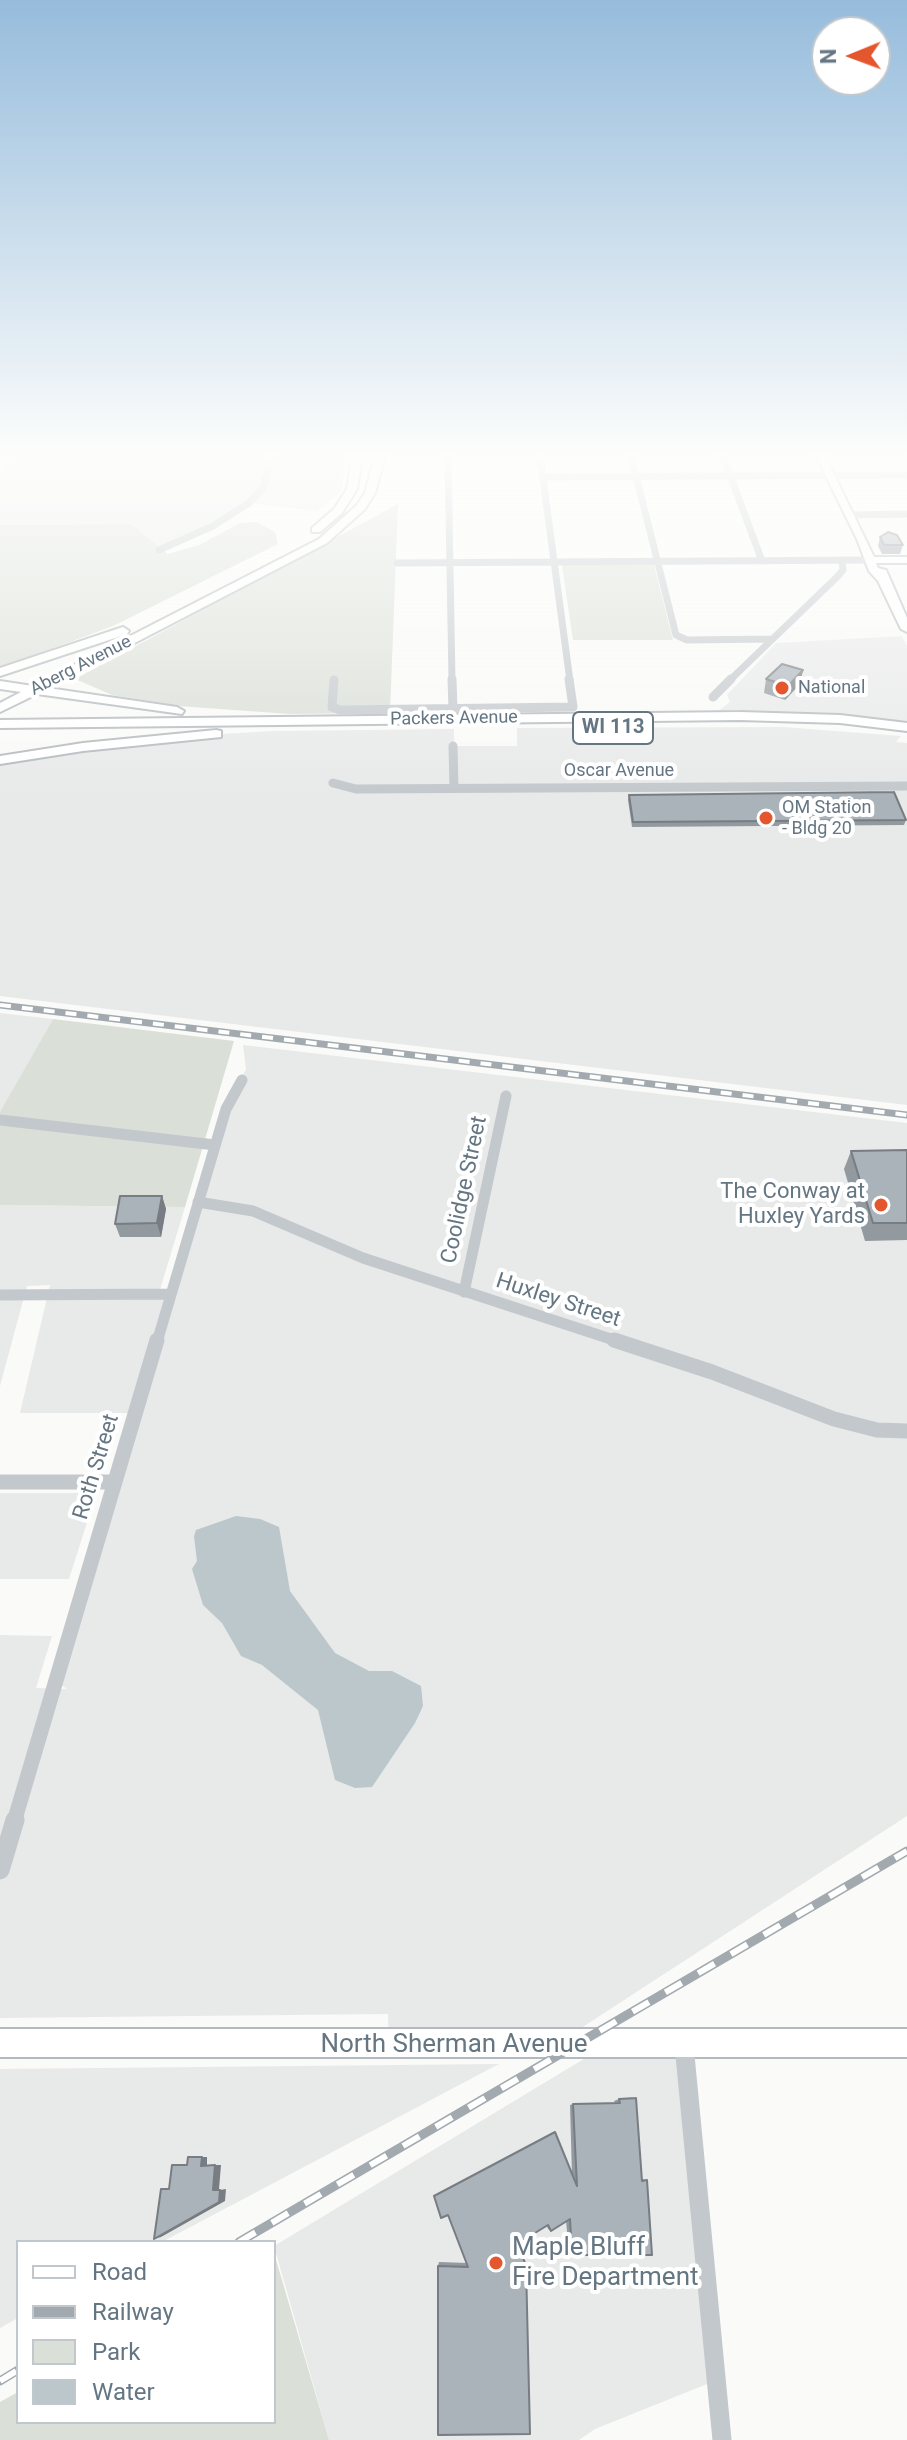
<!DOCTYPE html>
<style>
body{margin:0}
#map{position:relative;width:907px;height:2440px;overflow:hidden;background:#fafaf8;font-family:Roboto,sans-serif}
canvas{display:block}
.legend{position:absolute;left:16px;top:2240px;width:260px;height:184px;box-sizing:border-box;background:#fff;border:2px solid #c1c8cd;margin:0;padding:10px 14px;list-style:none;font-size:24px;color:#657683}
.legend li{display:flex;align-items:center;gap:16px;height:40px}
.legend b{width:40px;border:2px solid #c1c8cd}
.north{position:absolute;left:811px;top:16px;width:80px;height:80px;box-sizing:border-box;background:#fff;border:2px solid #c1c8cd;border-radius:50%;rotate:269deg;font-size:22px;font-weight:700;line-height:32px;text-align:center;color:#657683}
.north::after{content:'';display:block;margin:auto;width:28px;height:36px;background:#e4572e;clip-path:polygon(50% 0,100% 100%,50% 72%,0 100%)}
</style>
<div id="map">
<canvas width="907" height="2440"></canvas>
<ul class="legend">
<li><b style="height:10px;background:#fff"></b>Road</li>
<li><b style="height:10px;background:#a2aab0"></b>Railway</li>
<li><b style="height:22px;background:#dadfd7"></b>Park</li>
<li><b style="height:22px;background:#bbc7cb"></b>Water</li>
</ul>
<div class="north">N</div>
</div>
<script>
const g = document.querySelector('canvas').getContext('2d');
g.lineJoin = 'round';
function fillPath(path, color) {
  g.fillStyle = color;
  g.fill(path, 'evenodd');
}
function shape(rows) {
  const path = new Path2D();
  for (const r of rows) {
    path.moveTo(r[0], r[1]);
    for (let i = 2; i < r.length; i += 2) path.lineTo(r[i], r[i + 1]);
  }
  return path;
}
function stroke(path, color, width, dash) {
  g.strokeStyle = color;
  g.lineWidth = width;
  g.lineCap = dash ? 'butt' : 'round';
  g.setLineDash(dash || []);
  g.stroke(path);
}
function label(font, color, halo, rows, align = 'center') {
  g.font = font + ' Roboto,sans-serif';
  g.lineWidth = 8;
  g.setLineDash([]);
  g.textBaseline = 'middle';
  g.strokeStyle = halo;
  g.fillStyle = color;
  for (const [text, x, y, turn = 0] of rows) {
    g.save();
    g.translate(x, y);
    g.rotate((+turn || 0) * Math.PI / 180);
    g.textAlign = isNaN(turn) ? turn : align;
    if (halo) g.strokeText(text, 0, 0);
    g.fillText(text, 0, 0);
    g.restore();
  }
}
fillPath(shape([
 [11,456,345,456,342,490,317,511,249,503,159,550,131,524,0,525,0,475],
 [902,636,907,646,907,724,714,714,730,702,727,695,776,643],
 [783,727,901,736,896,742,907,743,907,1105,0,996,0,760,187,736,272,731,454,729,454,746,517,746,517,728],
 [0,1013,53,1019,1,1111,0,1111],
 [243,1045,907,1123,907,1816,555,2045,389,2044,388,2014,0,2018,0,1635,52,1636,36,1688,67,1689,56,1681,135,1413,20,1413,50,1285,27,1286,0,1386,0,1205,185,1207,159,1293,171,1294,226,1109,246,1069],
 [0,1493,77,1493,88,1497,91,1510,69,1579,0,1579],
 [607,2045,684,2045,717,2380,595,2429,579,2440,329,2440,274,2246],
 [499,2064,162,2242,18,2242,18,2318,0,2328,0,2069]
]), '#e8e9e9');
fillPath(shape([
 [398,504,390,713,290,714,177,706,112,695,75,679],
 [257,522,275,532,278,544,113,626,0,668,0,525,131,524,168,554,199,545,240,523],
 [562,565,654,565,673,640,573,640],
 [53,1019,234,1041,185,1207,0,1205,0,1112],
 [274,2253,329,2440,0,2440,0,2402,18,2392,18,2422,274,2422]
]), '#dadfd7');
fillPath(shape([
 [236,1516,260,1519,279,1527,290,1591,335,1653,369,1671,392,1671,421,1686,423,1706,415,1723,372,1787,355,1788,335,1780,318,1710,262,1665,241,1656,222,1623,203,1605,192,1569,197,1561,194,1536,196,1530]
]), '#bbc7cb');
const secondary = shape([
 [816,456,825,456,874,557,907,557,907,563,876,563,878,568,886,570,907,618,907,632,901,629,878,581,869,571,857,539,816,456],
 [0,2029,907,2029,907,2057,0,2057,0,2029]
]);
const primary = shape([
 [352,456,362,456,357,489,342,513,320,532,312,532,312,528,334,509,347,489,352,456],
 [375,456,385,456,375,493,365,509,327,543,48,688,177,707,184,711,182,714,37,694,0,712,0,703,21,692,0,689,0,681,33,686,319,539,357,505,365,493,375,456],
 [123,627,129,631,127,634,0,676,0,668,123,627],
 [740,712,840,715,907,723,907,731,840,723,740,720,0,728,0,720,740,712],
 [216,730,221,731,221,737,83,751,0,764,0,756,83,743,216,730]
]);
stroke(secondary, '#b3babf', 4);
stroke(primary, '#b5babe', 4);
stroke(shape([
 [448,456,452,681],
 [540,456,570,681],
 [631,456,676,635,687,640,772,639],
 [723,456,762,561],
 [542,477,907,475],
 [850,515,907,514],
 [159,550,213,526,249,503,264,487,271,456],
 [397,563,869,560],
 [729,681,837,577,843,570,842,560]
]), '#c3c8cc', 7);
stroke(shape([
 [452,679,453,709],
 [334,680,332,707,340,710,573,707,569,679],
 [713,697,731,679],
 [453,746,454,788],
 [333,783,356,789,907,786]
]), '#c3c8cc', 9);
stroke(shape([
 [0,1120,215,1145],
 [198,1202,253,1211,363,1258,620,1342],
 [464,1292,506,1096],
 [0,1295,171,1294],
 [157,1342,226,1109,242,1080]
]), '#c3c8cc', 11);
stroke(shape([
 [614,1340,712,1372,834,1419,877,1430,907,1431],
 [0,1482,115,1482],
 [14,1822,157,1340]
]), '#c3c8cc', 15);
stroke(shape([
 [0,1870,15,1820],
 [684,2045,722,2440]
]), '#c3c8cc', 19);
fillPath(secondary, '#fff');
fillPath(primary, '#fff');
const railFar1 = shape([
 [0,1005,907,1115]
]);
const rail = shape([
 [239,2242,907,1851],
 [0,2381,18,2370]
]);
stroke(railFar1, '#a2aab0', 7);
stroke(rail, '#a2aab0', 9);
stroke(railFar1, '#fff', 4, [11]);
stroke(rail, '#fff', 6, [19]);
fillPath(shape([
 [880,537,903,545,900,554,882,554,878,546],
 [803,670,800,684,785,700,764,693,766,679],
 [629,795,906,820,904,825,632,827,628,800],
 [907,1150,907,1240,865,1241,844,1169,851,1151],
 [162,1196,166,1209,161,1237,120,1237,115,1224],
 [619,2099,642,2179,647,2180,572,2255,569,2252,566,2221,551,2231,548,2229,547,2226,517,2244,530,2434,438,2266,439,2262,467,2263,448,2215,434,2196,555,2132,572,2176,570,2105,573,2104,615,2103,614,2101]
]), '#929a9f');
fillPath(shape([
 [803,670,800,684,785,700,788,686],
 [162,1196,166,1209,161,1237,157,1223],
 [202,2157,207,2157,207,2166,201,2166],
 [215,2165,221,2165,219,2189,213,2190],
 [226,2189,225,2201,161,2237,154,2239,220,2190]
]), '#777d82');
const building = shape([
 [888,532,897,535,903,545,884,545,880,537,888,532],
 [782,664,803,670,788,686,766,679,782,664],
 [894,792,906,820,633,822,629,795,894,792],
 [907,1150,907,1223,873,1223,851,1151,907,1150],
 [120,1196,162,1196,157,1223,115,1224,120,1196],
 [636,2098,642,2181,647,2180,652,2255,572,2255,570,2219,551,2231,548,2225,517,2244,526,2265,530,2434,438,2435,438,2266,468,2267,448,2215,441,2218,434,2196,555,2132,577,2186,573,2104,620,2103,619,2099,636,2098],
 [188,2157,202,2157,201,2166,215,2165,213,2190,220,2190,219,2202,154,2239,161,2189,169,2189,172,2165,187,2165,188,2157]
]);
fillPath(building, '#aab3b9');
stroke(building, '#777d82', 2);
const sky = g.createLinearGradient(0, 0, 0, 798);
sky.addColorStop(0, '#96bcdc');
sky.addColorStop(0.57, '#fdfdfc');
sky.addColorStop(1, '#fdfdfc00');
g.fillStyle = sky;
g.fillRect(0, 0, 907, 798);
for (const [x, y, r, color] of [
 [782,688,8,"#e4572e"],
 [766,818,8,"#e4572e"],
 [881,1205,8,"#e4572e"],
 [496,2263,8,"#e4572e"]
]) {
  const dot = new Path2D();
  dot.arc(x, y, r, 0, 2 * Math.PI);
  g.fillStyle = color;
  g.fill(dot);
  stroke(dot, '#fff', 3);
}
label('18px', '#657683', '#fff', [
 ["Aberg Avenue",81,666,-27],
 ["Packers Avenue",454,719,-1],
 ["Oscar Avenue",619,771]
]);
label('18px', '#657683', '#fff', [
 ["National",798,688],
 ["OM Station",782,808],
 ["- Bldg 20",782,829]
], 'left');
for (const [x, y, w] of [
 [613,728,80]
]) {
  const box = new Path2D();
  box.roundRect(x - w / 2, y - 16, w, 32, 6);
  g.fillStyle = '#fff';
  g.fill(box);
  stroke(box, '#657683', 2);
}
label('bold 20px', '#657683', null, [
 ["WI 113",613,728]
]);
label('22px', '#657683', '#fff', [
 ["Coolidge Street",465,1190,-78],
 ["Huxley Street",558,1301,18],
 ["Roth Street",97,1467,-73]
]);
label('22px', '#657683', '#fff', [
 ["The Conway at",865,1192],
 ["Huxley Yards",865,1217]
], 'right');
label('26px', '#657683', '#fff', [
 ["North Sherman Avenue",454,2045]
]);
label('26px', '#657683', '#fff', [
 ["Maple Bluff",512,2248],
 ["Fire Department",512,2278]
], 'left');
</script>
